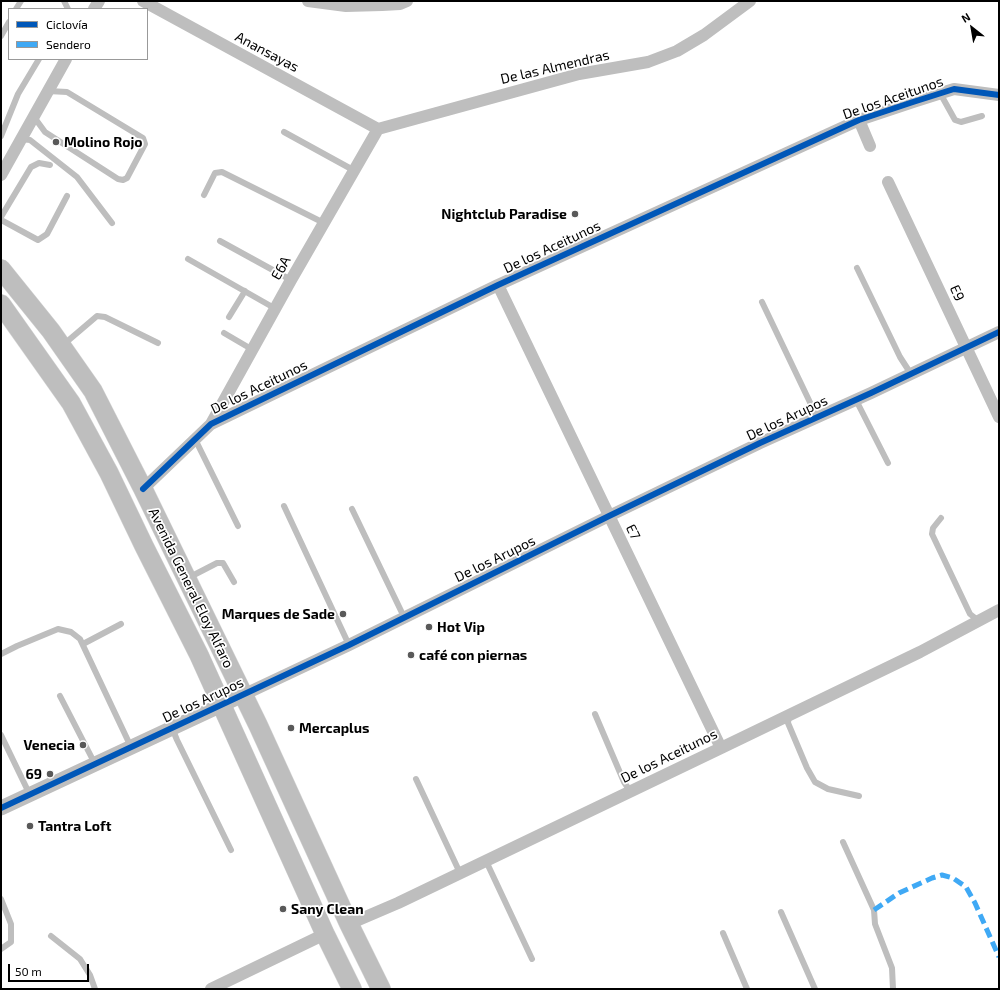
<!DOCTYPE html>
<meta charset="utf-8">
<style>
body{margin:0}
#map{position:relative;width:1000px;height:990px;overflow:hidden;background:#fff;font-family:"Exo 2",sans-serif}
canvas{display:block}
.frame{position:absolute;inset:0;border:2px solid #000;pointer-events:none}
.legend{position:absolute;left:8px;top:8px;width:140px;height:52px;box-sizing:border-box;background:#fff;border:1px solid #999;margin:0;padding:5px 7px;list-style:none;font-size:12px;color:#000}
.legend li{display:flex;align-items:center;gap:8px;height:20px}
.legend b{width:20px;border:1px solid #999}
.north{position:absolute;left:952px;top:8px;width:40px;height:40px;-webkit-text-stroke:3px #fff;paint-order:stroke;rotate:329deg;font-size:11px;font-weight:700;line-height:16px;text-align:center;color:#000}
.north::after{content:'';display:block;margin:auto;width:14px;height:18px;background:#000;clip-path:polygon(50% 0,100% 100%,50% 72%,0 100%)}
.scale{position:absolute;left:8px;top:964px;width:81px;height:18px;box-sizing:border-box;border:2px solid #000;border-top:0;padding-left:5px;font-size:12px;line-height:14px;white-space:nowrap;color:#000;-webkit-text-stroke:3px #fff;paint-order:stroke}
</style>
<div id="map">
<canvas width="1000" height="990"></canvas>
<div class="frame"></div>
<ul class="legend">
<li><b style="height:5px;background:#0057b8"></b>Ciclovía</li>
<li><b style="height:5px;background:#3fa9f5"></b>Sendero</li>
</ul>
<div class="north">N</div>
<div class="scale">50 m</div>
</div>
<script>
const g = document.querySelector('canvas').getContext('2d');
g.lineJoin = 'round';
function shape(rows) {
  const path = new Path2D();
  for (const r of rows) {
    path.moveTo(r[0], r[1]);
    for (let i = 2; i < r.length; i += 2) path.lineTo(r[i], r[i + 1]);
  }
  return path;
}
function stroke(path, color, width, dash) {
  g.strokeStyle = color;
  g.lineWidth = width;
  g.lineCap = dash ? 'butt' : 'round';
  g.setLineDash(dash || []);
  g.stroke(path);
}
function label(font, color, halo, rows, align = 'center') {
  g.font = font + ' "Exo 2",sans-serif';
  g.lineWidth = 3.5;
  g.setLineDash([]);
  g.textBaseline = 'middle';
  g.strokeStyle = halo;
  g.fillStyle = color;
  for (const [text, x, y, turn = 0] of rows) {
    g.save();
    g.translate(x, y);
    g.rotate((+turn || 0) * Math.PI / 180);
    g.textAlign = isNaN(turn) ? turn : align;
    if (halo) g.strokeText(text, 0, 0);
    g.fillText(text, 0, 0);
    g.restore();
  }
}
const primary = shape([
 [1,269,51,331,93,391,143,489,258,725,349,924,381,989],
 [1,304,71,403,109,473,144,546,199,655,325,934,352,989]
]);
stroke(primary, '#dbdbdb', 20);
stroke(shape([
 [64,1,68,9],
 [16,9,21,1],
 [1,36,9,22],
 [940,93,955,120,961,122,982,116],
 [34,117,45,132,118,179,123,180,127,178,145,144,143,138,67,92,48,91],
 [284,132,355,171],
 [1,136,18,94,39,59],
 [21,139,30,140,77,177,112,223],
 [204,195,215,173,222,172,324,223],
 [1,217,31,167,39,163,50,165],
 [1,220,38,240,47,234,67,196],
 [220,241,291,280],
 [188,259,276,309],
 [857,268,900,357,911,374],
 [762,302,817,417],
 [229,317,245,291],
 [224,333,253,350],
 [63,345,97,316,105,317,158,343],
 [856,400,888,463],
 [195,439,238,526],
 [284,506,349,645],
 [352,509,404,617],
 [941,518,933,528,932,534,970,614,979,621],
 [188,578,217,563,223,563,234,582],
 [83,644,121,624],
 [1,654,17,646,58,629,71,632,80,639,131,747],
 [60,696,95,764],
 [595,714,624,782,630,791],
 [789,715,788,723,807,768,815,782,828,789,859,796],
 [172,728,177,740,231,850],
 [1,735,29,793],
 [416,779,460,873],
 [843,842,874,910,875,924,892,968,893,989],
 [486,861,532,959],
 [1,899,11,924,11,942,1,949],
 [781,912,815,989],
 [723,933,747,989],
 [51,936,80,959,90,975,95,989]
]), '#bebebe', 6);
stroke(shape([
 [143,1,378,129],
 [308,1,346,6,382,5,400,4,407,1],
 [94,9,99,1],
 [859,120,870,146],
 [378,129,579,74,648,62,677,51,704,35,750,1],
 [1,175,66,59],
 [888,182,999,417],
 [498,285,721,748],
 [211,424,291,280,378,129],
 [143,489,211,424,498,285,859,120,913,102,954,89,999,95],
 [243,695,349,645,609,516,760,443,871,393,999,332],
 [349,924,398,903,721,748,920,652,999,610],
 [211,989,325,934]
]), '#bebebe', 12);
stroke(shape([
 [1,808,243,695]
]), '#bebebe', 15);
stroke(primary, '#bebebe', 19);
stroke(shape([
 [874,910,899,893,932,878,942,875,953,878,966,887,975,903,999,957]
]), '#3fa9f5', 5, [10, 5]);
stroke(shape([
 [143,489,211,424,498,285,859,120,913,102,954,89,999,95],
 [1,808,349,645,609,516,760,443,871,393,999,332]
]), '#0057b8', 6);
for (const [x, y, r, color] of [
 [56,142,4,"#595959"],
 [575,214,4,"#595959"],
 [343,614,4,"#595959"],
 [429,627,4,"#595959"],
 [411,655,4,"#595959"],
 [291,728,4,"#595959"],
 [83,745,4,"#595959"],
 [50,774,4,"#595959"],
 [30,826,4,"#595959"],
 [283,909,4,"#595959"]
]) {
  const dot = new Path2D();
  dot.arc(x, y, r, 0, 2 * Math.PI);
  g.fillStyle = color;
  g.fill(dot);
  stroke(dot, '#fff', 1.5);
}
label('14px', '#000', '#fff', [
 ["Anansayas",267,52,28],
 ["De las Almendras",555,67,-13],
 ["De los Aceitunos",893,98,-19],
 ["De los Aceitunos",552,247,-25],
 ["E6A",281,268,-61],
 ["E9",957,293,65],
 ["De los Aceitunos",259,387,-26],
 ["De los Arupos",787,418,-25],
 ["E7",633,532,64],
 ["De los Arupos",495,559,-26],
 ["Avenida General Eloy Alfaro",191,588,64],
 ["De los Arupos",203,700,-25],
 ["De los Aceitunos",669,756,-26]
]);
label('bold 14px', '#000', '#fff', [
 ["Molino Rojo",64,142],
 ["Nightclub Paradise",567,214,"right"],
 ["Marques de Sade",335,614,"right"],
 ["Hot Vip",437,627],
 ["café con piernas",419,655],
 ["Mercaplus",299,728],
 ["Venecia",75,745,"right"],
 ["69",42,774,"right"],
 ["Tantra Loft",38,826],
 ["Sany Clean",291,909]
], 'left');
</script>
